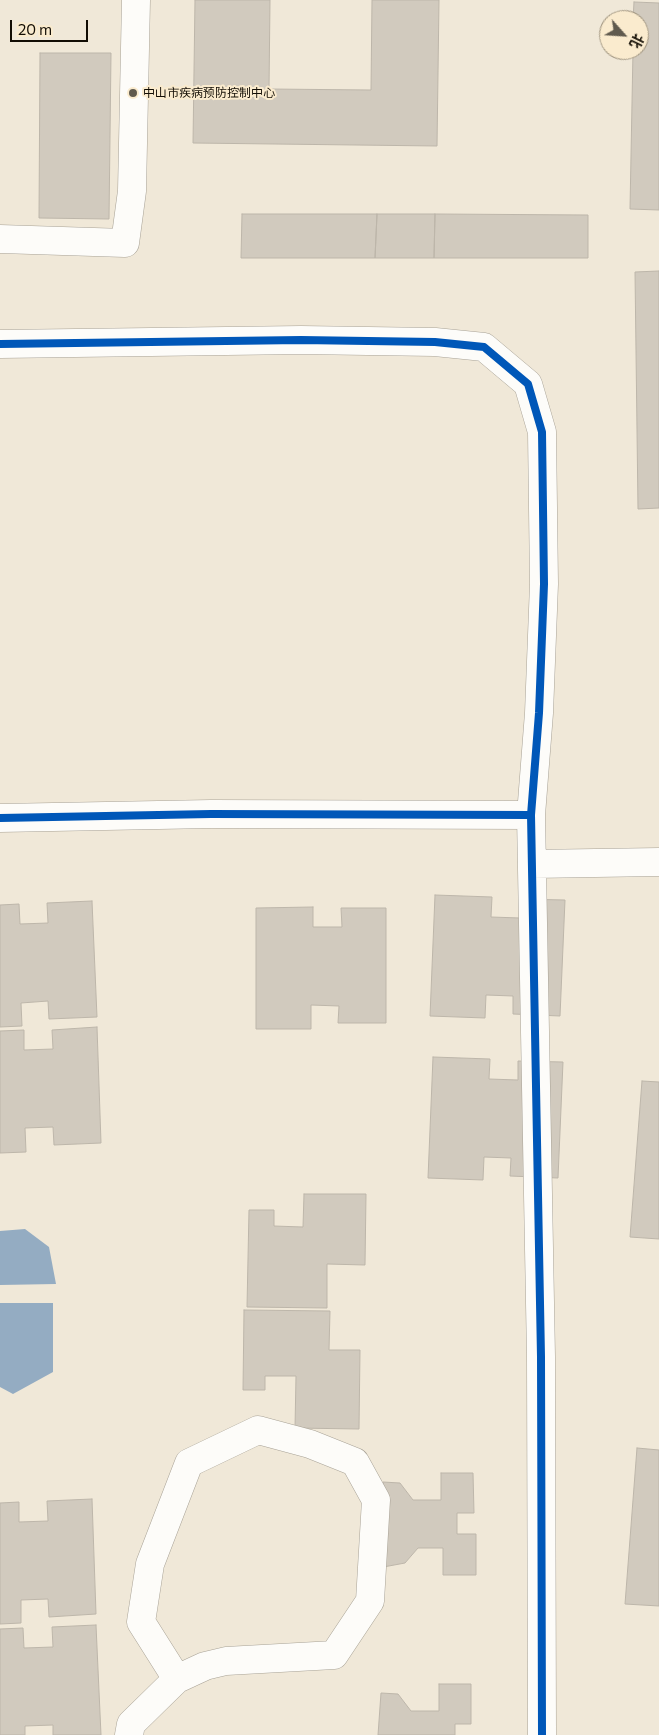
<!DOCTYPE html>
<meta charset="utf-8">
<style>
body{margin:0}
#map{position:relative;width:659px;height:1735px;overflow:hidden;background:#f0e8d8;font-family:Commissioner,"Noto Sans SC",sans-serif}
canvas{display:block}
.north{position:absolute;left:599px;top:10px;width:50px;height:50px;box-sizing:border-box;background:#faebce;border:1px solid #9d927d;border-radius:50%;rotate:116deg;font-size:14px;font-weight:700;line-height:20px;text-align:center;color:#120d04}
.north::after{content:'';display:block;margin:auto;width:18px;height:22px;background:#605a4e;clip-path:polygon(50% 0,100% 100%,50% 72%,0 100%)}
.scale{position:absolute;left:10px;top:20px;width:78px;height:22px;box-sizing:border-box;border:2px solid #120d04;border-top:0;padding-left:6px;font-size:15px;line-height:18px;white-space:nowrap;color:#120d04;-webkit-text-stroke:4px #faebce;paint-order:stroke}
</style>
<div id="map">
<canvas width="659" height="1735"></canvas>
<div class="north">北</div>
<div class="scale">20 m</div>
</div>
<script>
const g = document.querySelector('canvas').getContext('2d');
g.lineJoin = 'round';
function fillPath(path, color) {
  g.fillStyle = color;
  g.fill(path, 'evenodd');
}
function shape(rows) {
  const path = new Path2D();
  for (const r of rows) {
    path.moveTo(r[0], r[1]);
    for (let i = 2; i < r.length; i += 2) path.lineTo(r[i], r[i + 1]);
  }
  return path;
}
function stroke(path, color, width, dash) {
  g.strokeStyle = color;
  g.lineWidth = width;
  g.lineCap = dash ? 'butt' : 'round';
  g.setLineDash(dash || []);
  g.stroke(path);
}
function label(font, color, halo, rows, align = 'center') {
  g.font = font + ' Commissioner,"Noto Sans SC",sans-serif';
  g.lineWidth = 4;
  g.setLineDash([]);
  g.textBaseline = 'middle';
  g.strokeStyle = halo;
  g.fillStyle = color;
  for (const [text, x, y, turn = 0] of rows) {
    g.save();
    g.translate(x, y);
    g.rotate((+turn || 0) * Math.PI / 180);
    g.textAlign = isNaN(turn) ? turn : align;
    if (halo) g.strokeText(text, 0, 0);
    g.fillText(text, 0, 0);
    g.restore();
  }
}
fillPath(shape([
 [25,1229,49,1247,56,1284,0,1285,0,1231],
 [0,1303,53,1303,53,1372,13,1394,0,1387]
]), '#94acc2');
const building = shape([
 [195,0,270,0,269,89,371,90,372,0,439,0,437,146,193,143,195,0],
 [634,2,659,3,659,210,630,209,633,50,639,50,639,20,633,20,634,2],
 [40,53,111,53,109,219,39,218,40,53],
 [242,214,377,214,375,258,241,258,242,214],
 [377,214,435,214,434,258,375,258,377,214],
 [435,214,588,215,588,258,434,258,435,214],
 [659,271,659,508,638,509,635,272,659,271],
 [435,895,492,897,491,917,520,918,521,899,565,900,560,1016,513,1014,513,996,486,995,485,1018,430,1016,435,895],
 [92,901,97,1017,49,1019,48,1001,21,1003,22,1026,0,1027,0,905,19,904,20,924,48,923,47,903,92,901],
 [313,907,313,927,342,927,341,908,386,908,386,1023,338,1023,339,1006,311,1005,311,1029,256,1029,256,908,313,907],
 [97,1027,101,1143,54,1145,53,1127,25,1128,26,1152,0,1153,0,1031,24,1030,24,1050,53,1049,52,1030,97,1027],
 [433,1057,490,1059,489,1079,518,1080,518,1061,563,1062,558,1178,510,1176,511,1158,484,1157,483,1180,428,1178,433,1057],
 [642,1081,659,1082,659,1239,630,1237,642,1081],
 [304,1194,366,1194,365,1265,327,1264,327,1308,247,1307,249,1210,274,1210,274,1226,303,1227,304,1194],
 [244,1310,330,1311,329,1350,360,1350,359,1429,295,1428,296,1376,265,1376,265,1390,243,1390,244,1310],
 [637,1448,659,1450,659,1606,625,1604,637,1448],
 [441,1473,473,1473,474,1513,457,1513,457,1534,476,1534,476,1575,443,1575,443,1548,418,1548,405,1563,378,1568,383,1482,400,1483,413,1500,441,1500,441,1473],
 [92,1499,96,1614,49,1617,48,1599,21,1600,21,1623,0,1624,0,1503,19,1502,19,1522,48,1521,47,1501,92,1499],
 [96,1625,101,1735,53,1735,53,1725,25,1726,25,1735,0,1735,0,1629,23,1628,24,1648,53,1647,52,1627,96,1625],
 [439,1684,471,1684,471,1724,455,1724,455,1735,378,1735,381,1693,398,1694,411,1711,439,1711,439,1684]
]);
fillPath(building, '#d1cabe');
stroke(building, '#bdb6aa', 1);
const street = shape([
 [0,239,125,243,132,191,136,0],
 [0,344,301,340,435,342,484,347,528,384,542,432,544,584,539,713,531,815],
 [0,818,211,814,531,815,541,1357,542,1735],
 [532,864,659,862],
 [129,1735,131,1724,177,1679,205,1666,226,1661,334,1655,370,1601,376,1500,355,1462,310,1444,258,1430,189,1463,150,1564,141,1622,177,1679]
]);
stroke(street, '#a8a296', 29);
stroke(street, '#fdfcf9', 28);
stroke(shape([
 [0,344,301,340,435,342,484,347,528,384,542,432,544,584,539,713,531,815],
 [0,818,211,814,531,815,541,1357,542,1735]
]), '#0057b8', 8);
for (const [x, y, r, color] of [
 [133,93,5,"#605a4e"]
]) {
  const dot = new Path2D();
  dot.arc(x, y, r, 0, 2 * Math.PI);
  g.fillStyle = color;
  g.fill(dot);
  stroke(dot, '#faebce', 2);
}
label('12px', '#120d04', '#faebce', [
 ["中山市疾病预防控制中心",143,93]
], 'left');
</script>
